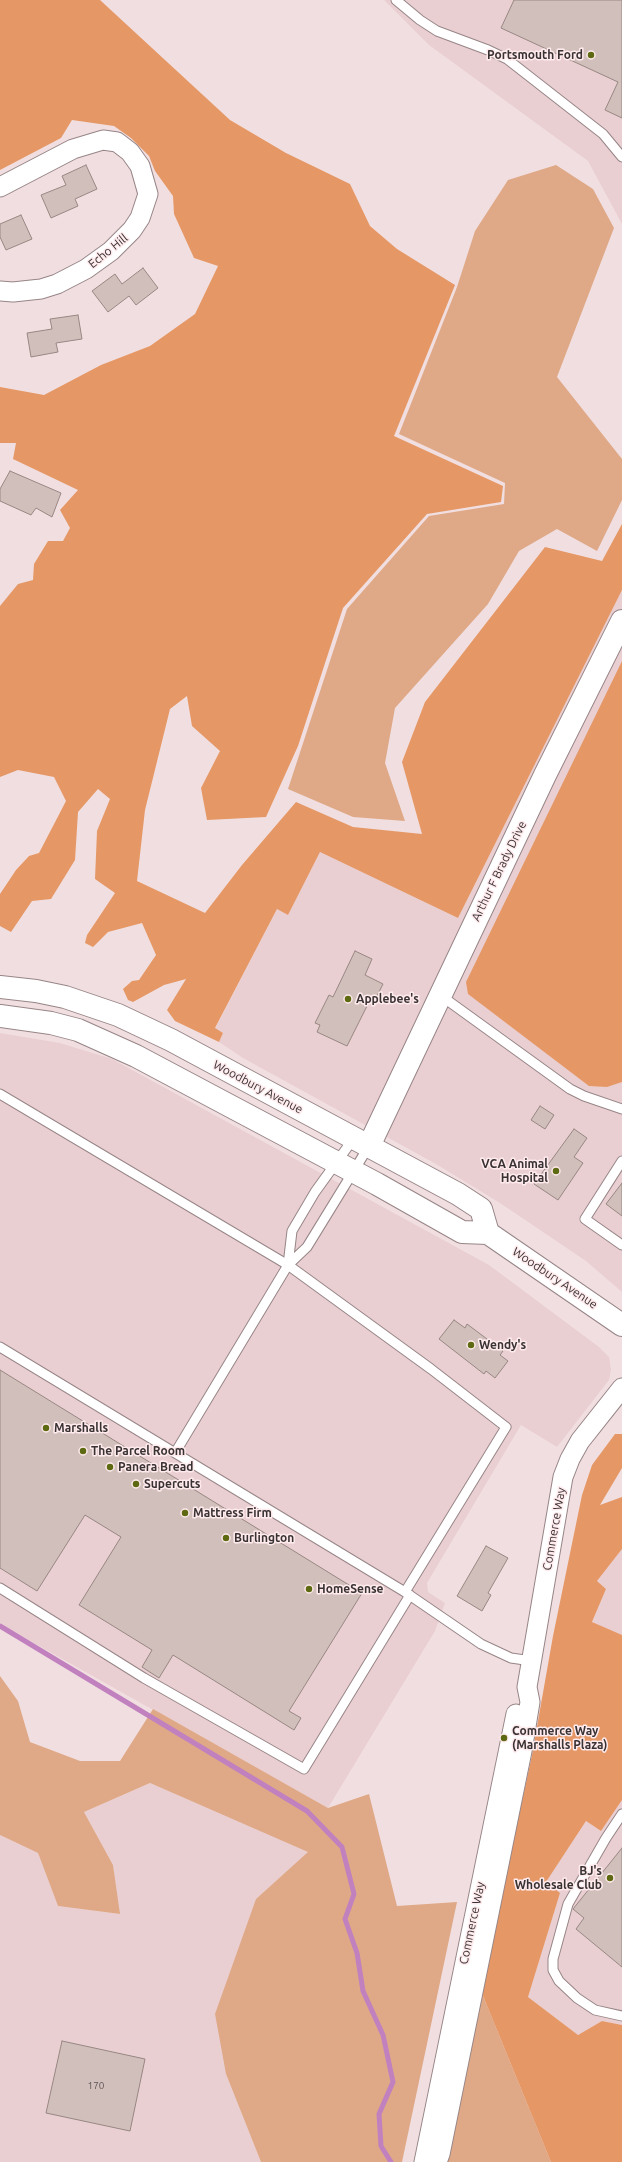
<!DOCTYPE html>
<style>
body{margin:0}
canvas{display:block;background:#f1dee0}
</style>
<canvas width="622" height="2162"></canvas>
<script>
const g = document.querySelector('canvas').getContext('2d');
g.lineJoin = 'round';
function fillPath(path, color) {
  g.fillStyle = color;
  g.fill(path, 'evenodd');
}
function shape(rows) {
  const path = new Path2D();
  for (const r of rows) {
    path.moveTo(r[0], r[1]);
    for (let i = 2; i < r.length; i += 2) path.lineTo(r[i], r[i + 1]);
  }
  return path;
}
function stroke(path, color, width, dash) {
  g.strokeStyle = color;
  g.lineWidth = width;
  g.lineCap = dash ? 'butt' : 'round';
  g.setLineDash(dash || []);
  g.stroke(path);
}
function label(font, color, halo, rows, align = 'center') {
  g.font = font + ' Ubuntu,sans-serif';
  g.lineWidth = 3;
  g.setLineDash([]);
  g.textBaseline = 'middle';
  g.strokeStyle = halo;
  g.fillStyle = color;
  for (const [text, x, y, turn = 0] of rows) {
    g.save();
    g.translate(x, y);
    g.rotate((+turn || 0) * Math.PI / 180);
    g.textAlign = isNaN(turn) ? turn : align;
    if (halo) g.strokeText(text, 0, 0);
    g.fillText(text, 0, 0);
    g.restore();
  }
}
fillPath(shape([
 [384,0,622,0,622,224,588,161,429,45],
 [622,590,622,1292,586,1261,500,1203,436,1164,243,1058,219,1042,223,1033,215,1029,277,909,288,915,320,852,458,918],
 [0,1033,60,1043,112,1059,489,1265,599,1347,609,1357,611,1370,609,1380,557,1447,521,1425,427,1583,428,1592,445,1603,435,1631,328,1808,0,1624],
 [622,1549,622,1635,592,1623,606,1589,597,1581],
 [150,1783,309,1852,256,1899,226,2074,261,2162,0,2162,0,1835,38,1853,58,1906,119,1914,113,1865,84,1812],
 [622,1800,622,2025,602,2021,578,2035,528,1997,560,1893,545,1883,586,1821,601,1831]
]), '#eacfd2');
fillPath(shape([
 [556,165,593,189,614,228,557,377,622,459,622,500,597,551,557,529,519,551,488,604,395,708,385,763,405,821,353,817,288,789,347,609,429,516,504,504,505,483,399,434,457,287,475,231,508,180],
 [0,1676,18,1701,30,1742,80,1761,120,1761,153,1709,328,1808,369,1794,397,1906,457,1902,402,2162,261,2162,226,2074,215,2014,256,1899,308,1852,150,1783,84,1812,113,1865,120,1914,58,1906,38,1853,0,1835],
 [481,1991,551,2162,446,2162]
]), '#dfa987');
fillPath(shape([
 [0,0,100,0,230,120,286,153,350,184,370,226,397,249,455,285,394,436,503,486,501,502,427,514,343,608,298,746,266,817,207,820,201,788,220,751,192,726,187,696,170,709,145,810,137,881,205,913,242,865,296,802,353,827,422,834,402,762,425,702,545,547,602,561,622,524,622,590,458,918,320,852,288,915,277,909,215,1028,223,1033,219,1042,175,1021,167,1010,186,979,164,985,133,1002,128,1000,123,989,132,981,139,980,156,955,142,923,108,932,93,947,85,943,87,935,115,893,95,879,97,831,110,799,98,789,78,812,75,860,51,899,32,901,11,932,0,926,0,894,16,870,29,856,39,853,66,801,54,777,18,770,0,777,0,606,18,584,33,580,34,564,48,541,63,541,70,528,60,510,78,490,13,459,16,443,0,443,0,387,44,395,101,365,150,346,195,314,218,266,194,258,174,214,173,196,155,171,149,156,131,138,114,126,72,120,61,138,0,170],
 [622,661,622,1082,607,1087,589,1086,468,994,466,982],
 [615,1434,622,1434,622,1468,600,1505,622,1497,622,1549,597,1581,606,1589,592,1622,622,1635,622,1800,601,1831,586,1821,546,1882,560,1893,528,1997,578,2035,602,2021,622,2025,622,2162,551,2162,481,1991,532,1755,553,1636,582,1495,592,1465]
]), '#e59865');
stroke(shape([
 [0,1626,307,1811,342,1847,354,1894,345,1919,357,1953,363,1991,383,2035,393,2082,379,2114,381,2146,391,2162]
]), '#c181bf', 5);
const building = shape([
 [514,0,622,0,622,118,605,110,618,82,501,28,514,0],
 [86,165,97,189,75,199,78,206,51,218,41,195,66,185,62,176,86,165],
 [21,215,32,239,6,250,0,237,0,224,21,215],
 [143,268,158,288,136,305,129,296,108,312,92,291,115,274,122,284,143,268],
 [78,315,82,339,56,343,58,352,31,357,27,333,52,329,50,319,78,315],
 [10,471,61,493,52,517,36,508,31,515,0,501,0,489,10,471],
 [355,951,372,959,365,975,383,984,375,1000,371,998,347,1046,317,1032,320,1025,315,1023,329,995,333,997,355,951],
 [540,1106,554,1115,545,1129,531,1120,540,1106],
 [574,1129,587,1138,574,1157,583,1163,558,1200,534,1184,574,1129],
 [622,1183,622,1216,606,1204,622,1183],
 [454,1320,465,1328,467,1324,503,1351,500,1355,508,1361,495,1378,486,1371,484,1374,439,1339,454,1320],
 [0,1370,362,1593,289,1711,301,1718,294,1730,173,1655,159,1678,142,1667,152,1650,79,1605,121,1537,85,1515,37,1591,0,1568,0,1370],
 [486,1546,508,1558,488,1593,491,1595,482,1611,457,1596,486,1546],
 [622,1848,622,1967,576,1929,584,1918,573,1909,622,1848],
 [62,2041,145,2059,130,2131,46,2113,62,2041]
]);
fillPath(building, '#d1bfbb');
stroke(building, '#988783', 1);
const service = shape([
 [396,0,420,20,437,31,488,50,507,59,603,134,622,157],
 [440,995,570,1089,584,1096,622,1109],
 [0,1094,288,1265,431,1369,506,1427,405,1592],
 [622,1161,585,1219,622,1245],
 [288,1265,292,1231,315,1192,354,1138],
 [0,1347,405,1592,481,1644,511,1658,532,1661],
 [175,1453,288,1265,307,1247,369,1146],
 [0,1588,144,1678,304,1769,410,1595],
 [622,1814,606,1838,568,1904,553,1959,553,1970,559,1981,577,1998,595,2010,622,2016]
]);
const minor = shape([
 [0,187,73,149,103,140,117,142,130,152,140,166,148,194,140,218,132,230,111,251,86,269,57,284,41,289,13,292,0,291],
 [424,2162,516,1714],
 [437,2162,440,2154,522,1751,530,1702,527,1687,563,1477,570,1459,580,1441,622,1388]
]);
const tertiary = shape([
 [369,1146,545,775,622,621]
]);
const secondary = shape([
 [0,987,36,991,65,997,118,1015,171,1040,458,1194,481,1209,488,1233],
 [0,1016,51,1023,78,1030,136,1056,377,1184,462,1232,488,1233,622,1325]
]);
stroke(service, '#978587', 11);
stroke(minor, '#978587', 21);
stroke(tertiary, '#978587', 24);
stroke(secondary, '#978587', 24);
stroke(service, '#fff', 9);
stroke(minor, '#fff', 19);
stroke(tertiary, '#fff', 22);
stroke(secondary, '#fff', 22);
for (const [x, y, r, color] of [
 [591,55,4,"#5e6a12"],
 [348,999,4,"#5e6a12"],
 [556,1171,4,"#5e6a12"],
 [471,1345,4,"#5e6a12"],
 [46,1428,4,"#5e6a12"],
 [83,1451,4,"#5e6a12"],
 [110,1467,4,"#5e6a12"],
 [136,1484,4,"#5e6a12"],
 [185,1513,4,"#5e6a12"],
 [226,1538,4,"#5e6a12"],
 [309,1589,4,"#5e6a12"],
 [504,1738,4,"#5e6a12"],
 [610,1878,4,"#5e6a12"]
]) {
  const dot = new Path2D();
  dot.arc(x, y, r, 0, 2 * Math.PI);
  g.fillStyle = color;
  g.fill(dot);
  stroke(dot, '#ffebed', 1.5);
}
label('10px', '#5f5555', null, [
 ["170",96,2086]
]);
label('bold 12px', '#393233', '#ffebed', [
 ["Portsmouth Ford",583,55,"right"],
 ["Applebee's",356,999],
 ["VCA Animal",548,1164,"right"],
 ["Hospital",548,1178,"right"],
 ["Wendy's",479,1345],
 ["Marshalls",54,1428],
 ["The Parcel Room",91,1451],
 ["Panera Bread",118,1467],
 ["Supercuts",144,1484],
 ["Mattress Firm",193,1513],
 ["Burlington",234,1538],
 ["HomeSense",317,1589],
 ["Commerce Way",512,1731],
 ["(Marshalls Plaza)",512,1745],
 ["BJ's",602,1871,"right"],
 ["Wholesale Club",602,1885,"right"]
], 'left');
label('12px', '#393233', '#ffebed', [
 ["Echo Hill",108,251,-39],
 ["Arthur F Brady Drive",499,871,-64],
 ["Woodbury Avenue",258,1087,28],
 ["Woodbury Avenue",555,1278,34],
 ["Commerce Way",554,1529,-80],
 ["Commerce Way",472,1923,-78]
]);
</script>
